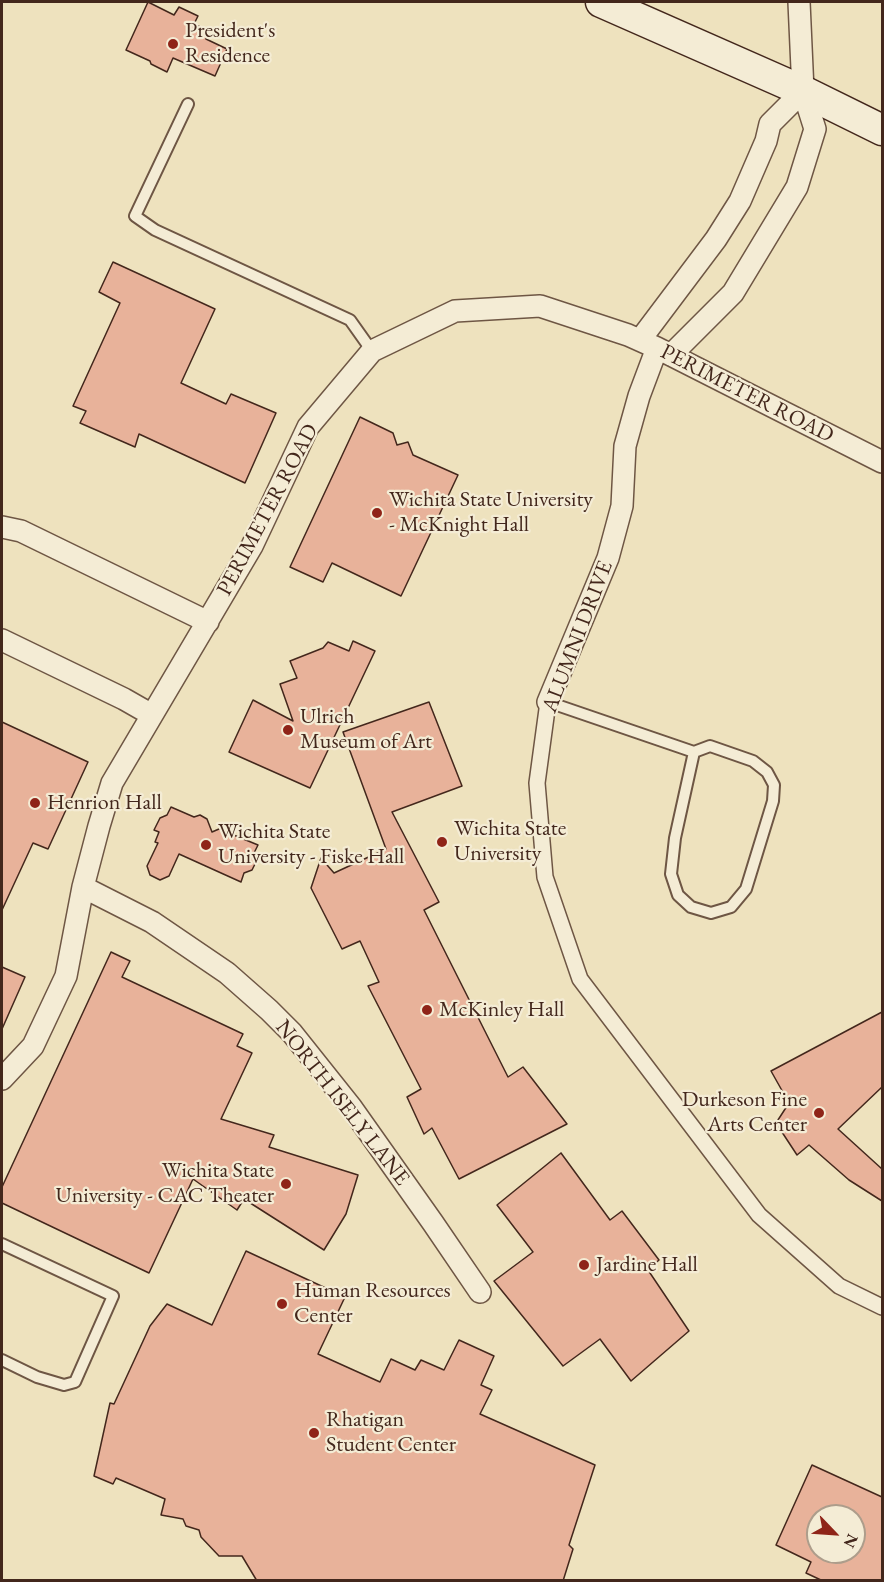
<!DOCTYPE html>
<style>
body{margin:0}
#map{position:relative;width:884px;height:1582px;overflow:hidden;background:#eee2be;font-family:"EB Garamond",serif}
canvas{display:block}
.frame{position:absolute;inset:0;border:3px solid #43271c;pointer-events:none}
.north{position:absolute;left:806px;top:1504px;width:60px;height:60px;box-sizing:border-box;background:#f4ecd5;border:2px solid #ad9d8b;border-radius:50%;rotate:115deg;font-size:16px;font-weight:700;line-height:24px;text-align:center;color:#43271c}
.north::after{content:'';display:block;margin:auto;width:21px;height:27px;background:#8f2418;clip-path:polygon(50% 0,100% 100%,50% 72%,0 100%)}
</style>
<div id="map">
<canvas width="884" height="1582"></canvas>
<div class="frame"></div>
<div class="north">N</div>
</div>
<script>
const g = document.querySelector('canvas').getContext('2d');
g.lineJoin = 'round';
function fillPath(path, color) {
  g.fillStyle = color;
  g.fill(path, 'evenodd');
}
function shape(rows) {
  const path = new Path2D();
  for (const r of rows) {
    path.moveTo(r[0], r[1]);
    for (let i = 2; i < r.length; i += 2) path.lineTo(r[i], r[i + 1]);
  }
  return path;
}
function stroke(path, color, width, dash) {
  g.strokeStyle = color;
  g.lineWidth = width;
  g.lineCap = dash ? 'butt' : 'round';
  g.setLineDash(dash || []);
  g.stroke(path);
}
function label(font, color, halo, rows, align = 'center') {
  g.font = font + ' "EB Garamond",serif';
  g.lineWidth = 4.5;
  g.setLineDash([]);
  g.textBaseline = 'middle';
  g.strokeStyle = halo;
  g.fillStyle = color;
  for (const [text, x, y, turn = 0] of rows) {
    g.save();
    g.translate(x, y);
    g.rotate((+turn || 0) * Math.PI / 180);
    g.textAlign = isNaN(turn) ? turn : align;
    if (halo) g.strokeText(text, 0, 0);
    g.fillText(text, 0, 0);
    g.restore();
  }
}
const building = shape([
 [148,2,174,15,179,7,198,16,194,24,207,30,206,39,227,49,215,76,173,58,167,72,151,64,150,61,126,50,148,2],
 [113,262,215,309,181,383,226,404,231,394,276,413,245,483,139,434,135,447,80,423,86,411,73,406,120,303,99,292,113,262],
 [360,417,393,433,397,445,408,442,413,455,458,475,401,596,332,563,323,582,290,567,360,417],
 [353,641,375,651,310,788,229,752,253,700,293,721,280,684,297,678,290,661,323,648,328,642,349,651,353,641],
 [429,702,462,786,392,812,439,902,424,910,508,1077,523,1067,567,1124,459,1179,432,1128,424,1134,407,1097,421,1089,368,986,379,982,360,941,342,949,311,888,321,858,334,873,386,849,343,732,429,702],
 [2,722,88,762,48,849,33,843,2,910,2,722],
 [171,807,194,817,200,815,207,819,212,832,219,829,258,845,253,855,256,862,252,870,244,873,241,882,179,854,169,876,160,880,150,875,147,866,158,843,155,842,159,832,154,830,160,818,167,815,171,807],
 [111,952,130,961,122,977,243,1034,237,1046,252,1053,221,1119,274,1135,269,1147,358,1175,346,1214,324,1250,244,1199,237,1210,193,1179,149,1273,2,1203,2,1187,111,952],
 [2,967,25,977,2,1029,2,967],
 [882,1012,882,1087,838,1129,882,1169,882,1201,849,1180,809,1145,797,1155,776,1123,789,1103,771,1071,882,1012],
 [561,1153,610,1220,622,1211,659,1260,648,1270,689,1331,631,1381,600,1339,563,1366,494,1281,533,1252,497,1205,561,1153],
 [246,1251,345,1297,318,1354,380,1382,391,1359,415,1370,421,1360,444,1370,459,1340,494,1356,481,1385,492,1390,480,1414,595,1465,569,1545,573,1549,563,1581,257,1581,242,1556,219,1556,201,1537,199,1530,186,1526,183,1519,161,1515,165,1499,116,1478,113,1484,94,1476,110,1403,114,1404,150,1326,167,1304,212,1325,246,1251],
 [812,1465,882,1497,882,1581,823,1581,806,1573,811,1562,776,1545,812,1465],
 [818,1516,854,1516,854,1552,818,1552,818,1516]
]);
fillPath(building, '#e8b29a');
stroke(building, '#43271c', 1.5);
const service = shape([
 [188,104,135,216,155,230,350,320,372,351],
 [548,702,694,752,710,746,753,761,767,772,774,785,773,801,746,889,731,907,711,913,691,907,678,895,671,874,675,838,694,752],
 [2,1244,113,1296,75,1382,64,1385,37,1377,2,1360]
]);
const pedestrian = shape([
 [548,702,537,783,545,877,580,979,759,1215,839,1286,882,1307]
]);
const minor = shape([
 [640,340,716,239,740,201,766,141,770,124,803,91],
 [671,355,733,293,797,187,815,129,803,91,799,2],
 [2,527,21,531,208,622],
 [2,640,124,699,152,715],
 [548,702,608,558,622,506,625,446,639,396,657,348],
 [83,887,152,922,227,973,269,1010,292,1033,351,1107,433,1223,480,1292],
 [2,1079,33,1046,66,976,83,887,99,826,112,783,252,546,308,427,372,351,455,311,540,306,628,335,657,348,882,462]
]);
const secondary = shape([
 [601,2,803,91,882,130]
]);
stroke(service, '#6e5644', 14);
stroke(pedestrian, '#6e5644', 18);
stroke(minor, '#6e5644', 24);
stroke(secondary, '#43271c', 33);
stroke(service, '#f4ecd5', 10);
stroke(pedestrian, '#f4ecd5', 15);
stroke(minor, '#f4ecd5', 21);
stroke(secondary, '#f4ecd5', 30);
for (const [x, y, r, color] of [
 [173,44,6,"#8f2418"],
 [377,513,6,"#8f2418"],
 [288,730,6,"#8f2418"],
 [35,803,6,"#8f2418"],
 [442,842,6,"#8f2418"],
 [206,845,6,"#8f2418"],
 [427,1010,6,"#8f2418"],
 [819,1113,6,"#8f2418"],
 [286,1184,6,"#8f2418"],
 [584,1265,6,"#8f2418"],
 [282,1304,6,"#8f2418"],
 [314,1433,6,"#8f2418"]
]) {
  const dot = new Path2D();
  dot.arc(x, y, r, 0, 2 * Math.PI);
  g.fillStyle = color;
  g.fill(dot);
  stroke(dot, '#f4ecd5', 2);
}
label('22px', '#43271c', '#f4ecd5', [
 ["President's",185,31],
 ["Residence",185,56],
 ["Wichita State University",389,500],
 ["- McKnight Hall",389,525],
 ["Ulrich",300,717],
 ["Museum of Art",300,742],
 ["Henrion Hall",47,803],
 ["Wichita State",454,829],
 ["University",454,854],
 ["Wichita State",218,832],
 ["University - Fiske Hall",218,857],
 ["McKinley Hall",439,1010],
 ["Durkeson Fine",807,1100,"right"],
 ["Arts Center",807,1125,"right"],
 ["Wichita State",274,1171,"right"],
 ["University - CAC Theater",274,1196,"right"],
 ["Jardine Hall",596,1265],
 ["Human Resources",294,1291],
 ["Center",294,1316],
 ["Rhatigan",326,1420],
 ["Student Center",326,1445]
], 'left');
label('22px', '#43271c', '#f4ecd5', [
 ["PERIMETER ROAD",747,394,27],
 ["PERIMETER ROAD",268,510,-62],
 ["ALUMNI DRIVE",578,637,-69],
 ["NORTH ISELY LANE",342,1103,52]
]);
</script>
